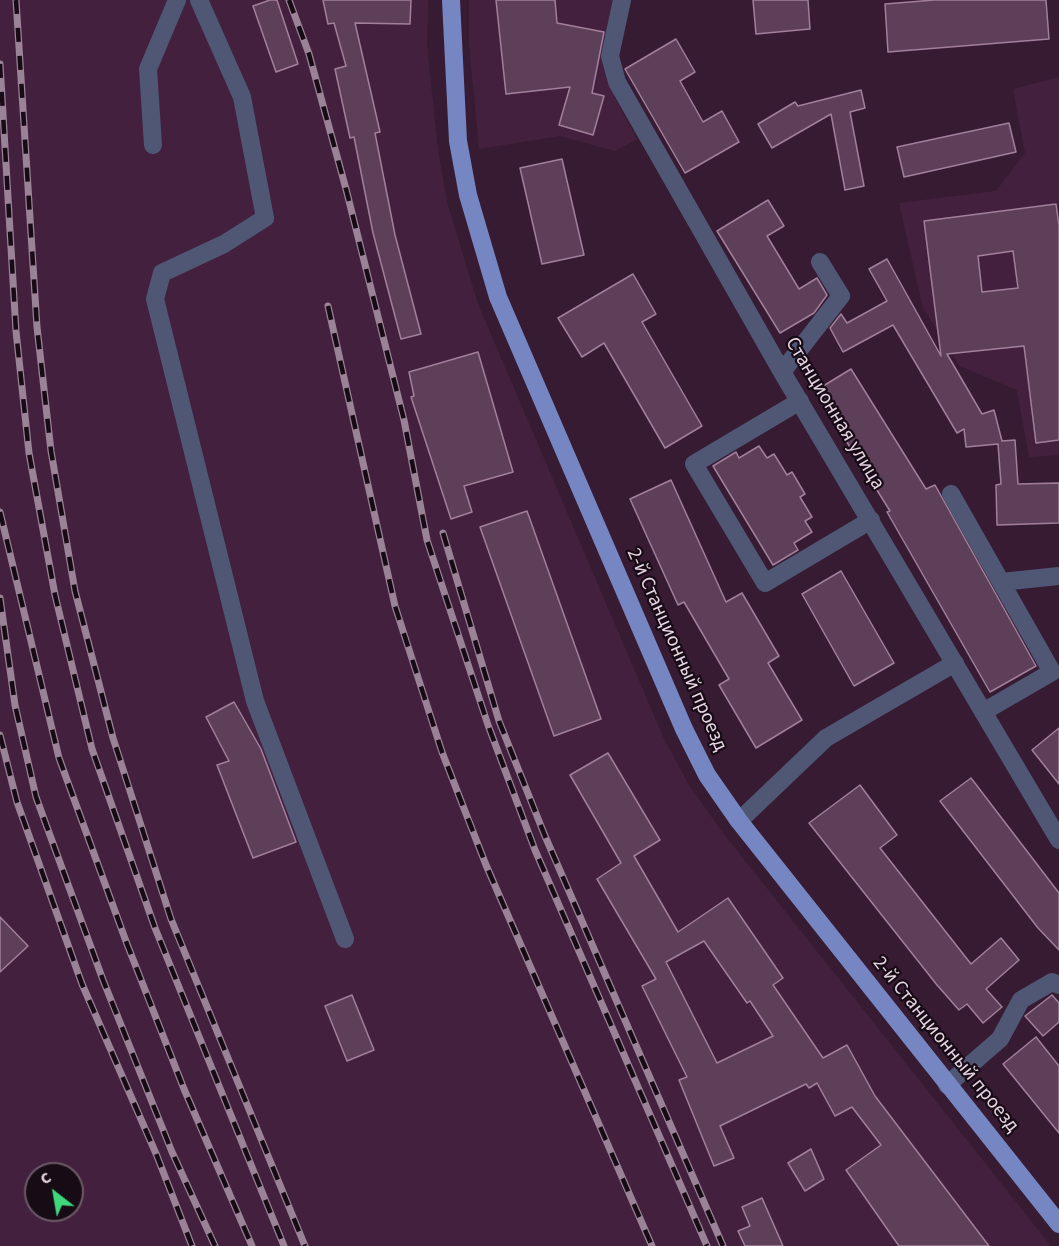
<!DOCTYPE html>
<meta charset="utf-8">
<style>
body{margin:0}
#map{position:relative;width:1059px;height:1246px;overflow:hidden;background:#371b33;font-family:"Source Sans 3",sans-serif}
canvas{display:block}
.north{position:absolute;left:24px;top:1162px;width:60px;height:60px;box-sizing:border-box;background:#170b15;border:2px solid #6a5b67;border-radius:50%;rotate:329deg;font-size:16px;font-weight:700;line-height:24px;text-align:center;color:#e7d4e3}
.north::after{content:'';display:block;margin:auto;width:21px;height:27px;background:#40d77c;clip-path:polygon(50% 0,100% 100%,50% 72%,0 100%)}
</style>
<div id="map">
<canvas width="1059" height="1246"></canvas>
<div class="north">С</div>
</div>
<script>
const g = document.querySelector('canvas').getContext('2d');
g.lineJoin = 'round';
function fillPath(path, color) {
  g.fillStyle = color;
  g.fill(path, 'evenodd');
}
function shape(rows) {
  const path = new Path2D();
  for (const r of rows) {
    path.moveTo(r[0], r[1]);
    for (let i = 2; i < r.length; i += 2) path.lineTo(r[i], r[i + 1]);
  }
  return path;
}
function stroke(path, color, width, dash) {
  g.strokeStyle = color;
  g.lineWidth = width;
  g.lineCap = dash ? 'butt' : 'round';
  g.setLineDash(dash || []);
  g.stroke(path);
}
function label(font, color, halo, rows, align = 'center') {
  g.font = font + ' "Source Sans 3",sans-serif';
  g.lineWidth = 4.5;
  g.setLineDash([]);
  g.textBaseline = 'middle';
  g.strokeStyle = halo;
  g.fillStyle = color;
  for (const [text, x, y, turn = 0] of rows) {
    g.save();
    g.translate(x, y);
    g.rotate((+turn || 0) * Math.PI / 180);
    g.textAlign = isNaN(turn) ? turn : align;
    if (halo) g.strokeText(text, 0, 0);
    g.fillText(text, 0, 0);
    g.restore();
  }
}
fillPath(shape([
 [0,0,428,0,427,46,438,150,447,202,478,304,664,739,689,785,723,833,1051,1246,0,1246],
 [36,1174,72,1174,72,1210,36,1210],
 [469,0,614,0,601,55,610,88,637,139,615,151,559,136,479,149,469,44],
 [1059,77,1059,455,1029,457,1017,390,960,366,923,308,899,203,996,191,1025,153,1013,89]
]), '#43213e');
const building = shape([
 [270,0,277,0,298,64,276,72,253,6,270,0],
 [323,0,411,0,410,24,355,23,380,132,375,133,395,235,421,334,401,339,373,233,354,137,350,138,335,69,346,66,334,23,328,24,323,0],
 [496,0,555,0,557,23,604,32,592,93,604,96,593,135,559,125,570,87,506,94,496,0],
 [753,0,808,0,810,29,756,34,753,0],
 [934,0,1046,0,1049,39,888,52,885,4,934,0],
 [676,39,695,72,680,81,703,122,722,111,739,142,685,173,625,69,676,39],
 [861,90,865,108,850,112,864,186,845,190,831,114,772,148,758,124,795,102,798,106,861,90],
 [1009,123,1016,152,904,177,897,147,1009,123],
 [562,159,584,255,542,264,520,168,562,159],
 [768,200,784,226,767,236,799,289,817,278,827,295,814,313,780,333,717,231,768,200],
 [1056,204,1059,226,1059,440,1036,443,1024,346,947,354,982,414,994,410,1002,441,1015,440,1018,484,1059,483,1059,523,997,525,996,485,1001,484,998,444,966,447,964,429,957,433,893,325,843,352,830,328,841,314,847,323,887,301,869,269,887,259,941,356,924,221,1056,204],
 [1013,251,1018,288,982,292,978,256,1013,251],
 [633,274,656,314,642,322,702,426,665,448,604,343,582,357,558,318,633,274],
 [478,352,513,472,464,486,472,512,451,519,411,397,414,396,409,372,478,352],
 [851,369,926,489,935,485,1036,666,990,692,887,512,890,511,815,391,851,369],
 [759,446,767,458,774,454,787,475,792,472,805,494,800,497,812,517,805,521,812,532,794,543,798,550,773,565,713,466,736,452,739,458,759,446],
 [671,480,726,602,742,593,779,656,768,663,802,720,756,748,719,685,729,679,684,602,678,605,630,499,671,480],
 [527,511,601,719,554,736,480,527,527,511],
 [841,571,894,663,854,686,802,594,841,571],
 [234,702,261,749,296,842,253,858,217,765,229,761,206,717,234,702],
 [1059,728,1059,784,1032,750,1059,728],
 [608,753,660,840,634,856,678,932,728,898,783,978,773,985,823,1058,847,1045,875,1096,989,1246,899,1246,846,1170,881,1145,852,1107,835,1116,817,1083,809,1088,806,1084,720,1126,734,1158,714,1166,679,1080,687,1077,642,986,656,979,597,879,621,863,570,775,608,753],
 [704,941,747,1003,750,1001,773,1036,717,1063,666,962,704,941],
 [971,778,1059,893,1059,950,1038,928,940,801,971,778],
 [860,785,897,835,880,848,971,964,1001,938,1019,960,986,989,1002,1007,983,1023,967,1004,959,1010,937,985,809,823,860,785],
 [0,917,28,946,0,972,0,917],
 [352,995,374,1050,347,1061,325,1006,352,995],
 [1052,995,1059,1003,1059,1022,1043,1036,1025,1016,1052,995],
 [1036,1037,1059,1066,1059,1133,1003,1064,1036,1037],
 [811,1149,824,1179,805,1191,788,1163,811,1149],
 [762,1198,783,1246,745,1246,738,1231,750,1226,742,1207,762,1198]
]);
fillPath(building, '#5e3f59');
stroke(building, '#a27f9c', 1.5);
stroke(shape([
 [199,0,242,97,265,218,224,244,162,273,155,299,255,701,345,939],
 [622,0,610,56,617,82,782,372,1059,840],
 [153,145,148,69,177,0],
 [782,372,841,296,820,262],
 [800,401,694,464,765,583,871,520],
 [951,494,1052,672,983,712],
 [1001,582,1059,576],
 [739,821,826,738,955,663],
 [947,1085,1000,1039,1021,1000,1052,982,1059,985]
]), '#4f5775', 18);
stroke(shape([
 [451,0,458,141,468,195,498,297,684,729,707,775,739,821,1059,1224]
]), '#7686c3', 18);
const rail = shape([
 [16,0,37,327,51,451,75,591,113,738,171,919,305,1246],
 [289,0,309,54,346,189,404,420,427,540,488,725,535,850,707,1246],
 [0,64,16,331,29,453,55,595,92,749,155,928,284,1246],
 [328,306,395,606,442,752,486,865,652,1246],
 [0,512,59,758,127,944,184,1089,252,1246],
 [443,533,499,721,545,836,723,1246],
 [0,598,15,705,36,797,103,980,172,1152,215,1246],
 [0,735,17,802,82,984,157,1156,192,1246]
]);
stroke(rail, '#9a8396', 7);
stroke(rail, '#170b15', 4.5, [14]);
label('20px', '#e7d4e3', '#170b15', [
 ["Станционная улица",834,414,59],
 ["2-й Станционный проезд",676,650,66],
 ["2-й Станционный проезд",945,1045,51]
]);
</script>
